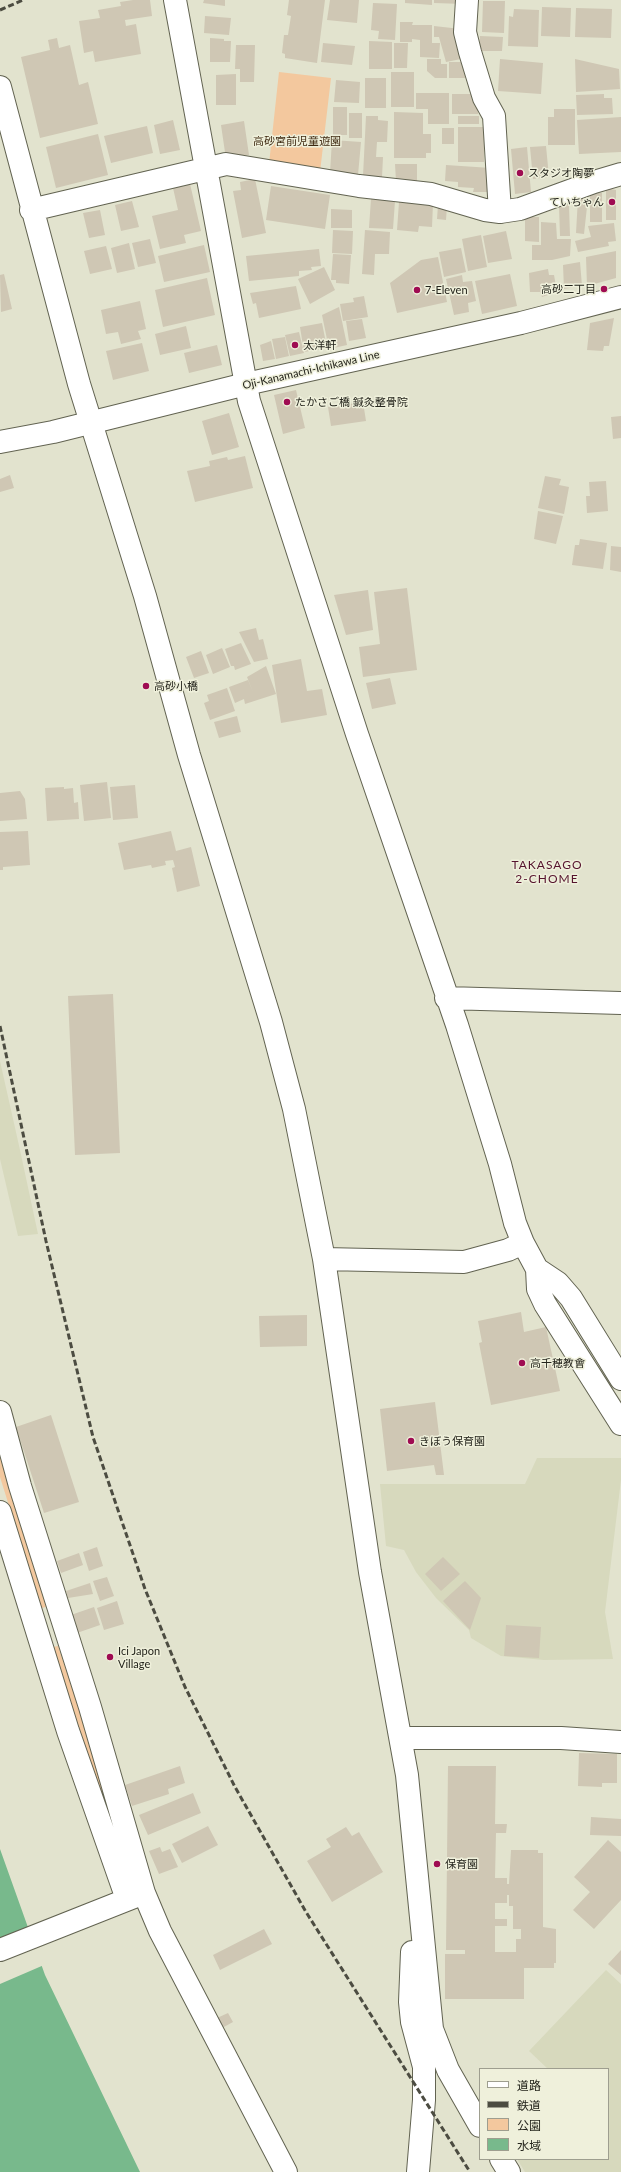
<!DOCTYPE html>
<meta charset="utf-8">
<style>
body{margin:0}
#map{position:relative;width:621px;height:2172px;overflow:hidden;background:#e2e3ce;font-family:Lato,"Noto Sans JP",sans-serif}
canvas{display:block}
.legend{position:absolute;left:479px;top:2068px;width:130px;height:92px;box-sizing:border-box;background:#eff0db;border:1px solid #9e9e8f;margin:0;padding:5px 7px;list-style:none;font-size:12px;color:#24241c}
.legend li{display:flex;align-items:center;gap:8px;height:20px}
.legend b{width:20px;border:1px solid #9e9e8f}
</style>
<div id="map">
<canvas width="621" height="2172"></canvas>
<ul class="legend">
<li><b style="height:5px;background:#fff"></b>道路</li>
<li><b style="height:5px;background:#4c4c41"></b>鉄道</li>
<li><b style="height:11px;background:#f3c89e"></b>公園</li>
<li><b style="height:11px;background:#78b98c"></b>水域</li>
</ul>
</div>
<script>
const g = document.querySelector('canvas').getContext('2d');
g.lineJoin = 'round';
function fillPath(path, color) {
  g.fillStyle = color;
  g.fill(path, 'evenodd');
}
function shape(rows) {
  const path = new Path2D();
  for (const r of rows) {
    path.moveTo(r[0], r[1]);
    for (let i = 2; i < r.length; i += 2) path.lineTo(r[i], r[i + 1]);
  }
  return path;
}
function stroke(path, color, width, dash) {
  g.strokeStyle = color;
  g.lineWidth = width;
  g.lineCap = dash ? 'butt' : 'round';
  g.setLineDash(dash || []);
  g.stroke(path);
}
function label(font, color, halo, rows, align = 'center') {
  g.font = font + ' Lato,"Noto Sans JP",sans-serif';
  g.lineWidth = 3;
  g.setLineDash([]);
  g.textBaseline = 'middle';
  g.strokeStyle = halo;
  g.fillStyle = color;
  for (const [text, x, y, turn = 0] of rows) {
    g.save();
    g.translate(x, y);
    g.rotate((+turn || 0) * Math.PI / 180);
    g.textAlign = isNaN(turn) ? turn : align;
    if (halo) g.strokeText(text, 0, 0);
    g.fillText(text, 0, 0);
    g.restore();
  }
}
fillPath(shape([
 [0,1061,20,1150,38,1234,18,1236,0,1159],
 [537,1458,621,1458,621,1480,605,1612,613,1659,544,1660,501,1656,471,1638,469,1630,436,1598,416,1572,404,1550,386,1546,380,1484,525,1484],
 [606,1970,621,1984,621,2172,525,2172,517,2159,608,2159,608,2069,548,2069,529,2051]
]), '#d7d9bd');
fillPath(shape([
 [279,72,331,78,320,172,269,164],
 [0,1444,46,1607,41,1608,0,1477],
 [45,1632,53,1647,58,1646,91,1744,121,1848,119,1849]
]), '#f3c89e');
fillPath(shape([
 [0,1849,45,1975,140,2172,0,2172]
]), '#78b98c');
fillPath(shape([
 [30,1927,44,1965,0,1984,0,1939]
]), '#e2e3ce');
fillPath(shape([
 [133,0,150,0,152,16,125,20,126,26,136,24,141,54,95,62,93,51,84,53,79,21,100,18,98,10,121,6,120,2],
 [204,0,225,0,225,6,203,3],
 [289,0,325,0,317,63,285,58,285,54,282,53,284,35,288,35,291,16,287,15],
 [330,0,359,0,357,23,327,20],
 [405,0,432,0,432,5,405,3],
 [434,0,463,0,463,4,434,3],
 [483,1,505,1,504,33,482,32],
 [373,3,397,4,395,40,378,39,379,31,371,30],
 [542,7,571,8,570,37,541,36],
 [576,8,612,9,611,38,575,37],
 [514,9,539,10,538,47,508,46,509,16,513,17],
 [205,16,231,18,229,35,204,33],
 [400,22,413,22,412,25,432,25,432,43,440,43,439,58,420,57,420,40,412,39,412,42,400,42],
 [434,26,461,29,466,58,446,62,439,37,434,37],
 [480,36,503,37,502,51,479,51],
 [57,38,59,48,70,45,79,85,88,82,98,124,40,138,21,57,50,50,48,40],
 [210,38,224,39,224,41,231,41,230,62,210,62],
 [369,41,392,42,392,69,369,69],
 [323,43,355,46,352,65,321,62],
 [394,43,408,43,407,68,394,68],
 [236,45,255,45,254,82,240,82,240,69,235,69],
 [427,59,441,59,441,64,447,64,447,78,435,78,427,71],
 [500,59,543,63,541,94,498,91],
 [575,59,619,69,620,89,576,92],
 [449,62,470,62,465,72,465,78,449,78],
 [391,72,414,72,414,107,391,107],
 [236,74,236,105,216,105,216,75],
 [365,78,386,78,386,108,365,108],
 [336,80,360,82,359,103,334,102],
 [416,93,449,93,449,124,428,124,428,109,416,109],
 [452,94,478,94,478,114,452,114],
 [604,94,604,98,612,98,613,114,577,115,576,95],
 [333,107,347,107,347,135,333,135],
 [554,109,575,109,575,145,548,145,548,117,554,117],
 [394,112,423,113,423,134,431,134,431,153,426,153,426,158,394,158],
 [349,113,362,113,362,138,349,138],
 [366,116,378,116,378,120,388,121,387,142,377,142,376,157,383,157,382,177,363,176],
 [458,116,479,116,479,124,458,124],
 [621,117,621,152,579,154,577,120],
 [173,120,180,150,160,154,154,125],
 [244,121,249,155,226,159,221,125],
 [147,126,153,153,111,163,104,136],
 [458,127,484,127,484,162,458,162],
 [442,128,454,128,454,144,442,144],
 [98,134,108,175,56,188,46,147],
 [332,140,361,142,358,175,330,173],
 [546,146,549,177,533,179,530,147],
 [527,147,531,192,515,194,511,149],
 [395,164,417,164,417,181,396,181],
 [446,165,491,168,490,192,473,192,474,188,458,187,458,182,445,181],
 [255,179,266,233,242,238,233,191,241,190,240,182],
 [190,184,201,231,184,235,186,243,160,249,152,216,178,210,173,188],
 [271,186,330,195,325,229,266,220],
 [606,188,616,190,616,220,606,220],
 [590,193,602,193,602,222,590,222],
 [578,198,588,198,584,234,576,233],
 [371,199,395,201,393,229,369,228],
 [132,201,139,227,121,231,115,205],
 [399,202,433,203,432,227,419,226,418,232,397,230],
 [438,205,447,206,446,220,437,219],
 [559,205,569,205,570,236,560,236],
 [331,209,352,210,352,228,331,228],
 [100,210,105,235,89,238,83,213],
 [525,217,539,217,539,242,525,241],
 [541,222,556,223,557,239,571,239,570,256,552,260,532,260,532,245,541,245],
 [614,223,616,241,608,242,609,246,578,252,575,241,591,237,588,226],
 [333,230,353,231,352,254,332,253],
 [365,230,390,232,389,254,375,254,374,275,362,274],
 [506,231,512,259,488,263,483,236],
 [481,235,487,267,468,271,462,239],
 [150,239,156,263,138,267,132,243],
 [129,243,135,269,117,273,111,248],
 [204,245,210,272,164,282,158,256],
 [106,246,112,269,90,274,84,251],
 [461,248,466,272,444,277,439,252],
 [319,249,321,266,311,267,312,270,299,271,299,276,249,281,246,256],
 [616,251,616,278,587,286,586,257],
 [333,254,351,255,349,284,336,283,336,280,331,280],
 [438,257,447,302,397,313,390,283,421,260],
 [580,262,582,286,564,289,563,265],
 [324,267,335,290,310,304,298,279],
 [548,269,549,275,554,275,557,292,542,297,540,292,530,292,529,273],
 [4,274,12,309,1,312,0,275],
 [510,274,517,306,482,314,475,281],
 [462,275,463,282,472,281,476,301,468,303,469,312,454,315,446,279],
 [207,278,215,315,163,327,155,290],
 [296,286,301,309,259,318,256,303,253,304,250,293],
 [364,296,368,317,343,321,340,304,354,302,353,298],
 [140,301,146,329,138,331,141,339,121,344,118,332,106,334,101,310],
 [339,307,347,345,329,349,322,315],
 [614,318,609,346,604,346,603,351,587,350,590,323],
 [362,319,366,338,349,341,346,321],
 [322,323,327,348,304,352,300,327],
 [186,326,191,348,160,355,155,334],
 [299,332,304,353,290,356,285,335],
 [285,337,289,356,276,359,272,339],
 [271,341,275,359,263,361,260,345],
 [142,343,149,371,113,380,106,351],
 [217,345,222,365,189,373,184,353],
 [296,390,305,428,283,434,274,395],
 [363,402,366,421,331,426,328,407],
 [229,413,239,447,212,455,202,421],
 [621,416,621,438,613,439,611,417],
 [245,456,253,488,195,502,187,471,210,466,209,461,227,457,228,460],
 [10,475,14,488,0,492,0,479],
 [545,476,561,479,559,485,569,487,564,514,538,508],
 [606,481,608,511,587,513,586,496,590,496,589,482],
 [538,511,563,516,556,544,534,539],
 [580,539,607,543,603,569,572,565,575,545,579,545],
 [611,546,621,547,621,572,610,570],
 [407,588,417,670,363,677,359,647,380,644,374,592],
 [368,590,373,630,346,635,334,595],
 [256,628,259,640,263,639,268,659,254,662,239,632],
 [241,643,251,664,235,670,234,666,231,666,225,649],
 [222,648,230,667,213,674,206,655],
 [201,651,209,673,194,678,186,657],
 [301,659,307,691,322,689,327,715,281,723,272,665],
 [266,666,276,694,245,704,244,699,235,703,229,687,248,680,253,692,247,677],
 [390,678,396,704,372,709,366,683],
 [227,688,235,711,210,720,204,703,209,701,207,695],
 [237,716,241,732,219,738,214,722],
 [107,782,111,818,84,821,80,785],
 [135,785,138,818,113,820,110,787],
 [64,787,64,789,73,788,74,803,78,802,79,819,47,821,45,788],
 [20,791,25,799,27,819,0,821,0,793],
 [28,831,30,865,3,867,3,870,0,870,0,832],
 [171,831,176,851,191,847,200,886,177,892,172,868,175,867,173,860,165,861,166,865,152,868,151,865,124,870,118,843],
 [113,994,120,1153,75,1155,68,996],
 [521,1312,524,1332,546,1327,560,1391,491,1405,479,1343,482,1342,478,1321],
 [307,1315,307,1346,260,1347,259,1316],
 [435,1402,444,1475,436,1475,434,1465,387,1471,380,1409],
 [51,1415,79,1502,44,1513,16,1427],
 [97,1547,103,1566,89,1571,83,1552],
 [79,1553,83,1565,61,1573,57,1561],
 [443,1557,460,1574,441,1591,425,1574],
 [107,1577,114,1596,100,1601,93,1581],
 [465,1581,481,1598,470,1630,443,1601],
 [90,1583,93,1594,68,1598,66,1591],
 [117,1601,124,1624,104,1630,97,1608],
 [94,1607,100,1625,74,1634,68,1616],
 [506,1625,541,1627,539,1658,504,1656],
 [579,1753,617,1754,617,1783,602,1783,602,1787,578,1786],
 [180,1766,185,1783,168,1789,169,1794,132,1806,125,1785],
 [448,1766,496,1766,495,1824,507,1824,506,1833,496,1833,495,1878,507,1878,507,1884,509,1884,511,1850,538,1850,538,1853,543,1853,543,1927,556,1929,556,1963,554,1963,554,1968,524,1968,524,1999,445,1999,445,1954,465,1954,465,1950,446,1950],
 [507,1895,509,1895,509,1906,513,1906,513,1929,521,1929,521,1939,516,1939,516,1952,495,1952,495,1926,507,1926,507,1919,495,1919,495,1903,507,1903],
 [193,1793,201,1813,148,1835,139,1815],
 [591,1817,621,1819,621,1836,590,1835],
 [208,1826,218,1845,182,1863,172,1844],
 [346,1827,352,1836,359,1832,383,1872,332,1902,307,1861,331,1847,326,1839],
 [608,1840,621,1852,621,1900,594,1929,573,1910,590,1892,574,1877],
 [160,1847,162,1852,170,1849,178,1867,159,1874,149,1851],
 [264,1929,272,1944,220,1970,213,1955],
 [621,1950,621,1975,608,1964],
 [228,2013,233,2022,222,2028,217,2018]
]), '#cfc7b4');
const minor = shape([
 [175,0,249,401,357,734,457,1025,500,1164,515,1223,523,1243,537,1269,538,1289,545,1304,621,1424],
 [467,0,465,32,470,52,484,98,494,116,500,212],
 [0,87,79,384,145,596,189,755,271,1022,294,1109,324,1259,370,1572,407,1775,432,2029,448,2070,480,2126],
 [31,210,226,164,359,186,431,194,485,210,500,212,520,209,594,182,621,174],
 [446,998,621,1003],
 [324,1259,464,1262,508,1250,523,1243],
 [537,1269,558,1283,571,1298,621,1379],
 [0,1412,20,1486,90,1707,144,1893,0,1950],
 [0,1512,68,1731,127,1899],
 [401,1738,561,1738,621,1742],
 [144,1893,160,1931,286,2172],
 [412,1952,410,2002,412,2022,424,2067,424,2100,418,2172],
 [501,2159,509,2172]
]);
const major = shape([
 [0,442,53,432,246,384,521,323,621,297]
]);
stroke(minor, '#626351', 24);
stroke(major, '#626351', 24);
stroke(minor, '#fff', 22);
stroke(major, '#fff', 22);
stroke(shape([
 [0,10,23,0],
 [0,1026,46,1241,93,1437,145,1589,185,1687,235,1787,306,1912,470,2172]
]), '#4c4c41', 3, [6, 3]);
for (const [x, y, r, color] of [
 [520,173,4,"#9f0b52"],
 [612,202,4,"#9f0b52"],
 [604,289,4,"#9f0b52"],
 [417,290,4,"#9f0b52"],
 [295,345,4,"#9f0b52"],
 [287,402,4,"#9f0b52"],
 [146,686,4,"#9f0b52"],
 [522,1363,4,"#9f0b52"],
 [411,1441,4,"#9f0b52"],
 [110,1657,4,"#9f0b52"],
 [437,1864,4,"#9f0b52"]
]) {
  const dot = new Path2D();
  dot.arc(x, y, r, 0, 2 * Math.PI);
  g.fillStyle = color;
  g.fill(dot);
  stroke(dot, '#eff0db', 1.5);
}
label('11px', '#3e2810', '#eff0db', [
 ["高砂宮前児童遊園",297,141]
]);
label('11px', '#24241c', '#eff0db', [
 ["スタジオ陶夢",528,173],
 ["ていちゃん",604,202,"right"],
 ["高砂二丁目",596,289,"right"],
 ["7-Eleven",425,290],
 ["太洋軒",303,345],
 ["たかさご橋 鍼灸整骨院",295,402],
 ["高砂小橋",154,686],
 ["高千穂教會",530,1363],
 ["きぼう保育園",419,1441],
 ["Ici Japon",118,1651],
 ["Village",118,1664],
 ["保育園",445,1864]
], 'left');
label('11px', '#24241c', '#eff0db', [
 ["Oji-Kanamachi-Ichikawa Line",311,370,-13]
]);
g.letterSpacing = '1px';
label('12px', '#56142e', '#eff0db', [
 ["TAKASAGO",547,865],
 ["2-CHOME",547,879]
]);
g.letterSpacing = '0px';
</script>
